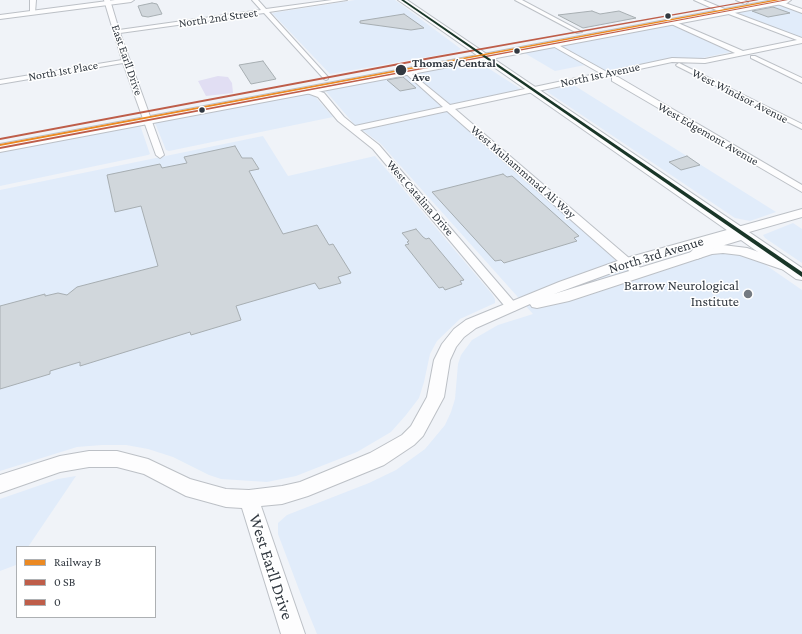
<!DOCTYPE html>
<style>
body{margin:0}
#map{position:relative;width:802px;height:634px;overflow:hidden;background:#f0f3f8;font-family:"Crimson Pro",serif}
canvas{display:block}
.legend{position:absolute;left:16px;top:546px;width:140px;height:72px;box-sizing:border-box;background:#fff;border:1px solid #adb0b3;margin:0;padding:5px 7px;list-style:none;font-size:12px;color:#323941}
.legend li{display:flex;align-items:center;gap:8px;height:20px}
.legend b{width:20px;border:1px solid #adb0b3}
</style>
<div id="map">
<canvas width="802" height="634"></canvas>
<ul class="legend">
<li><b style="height:5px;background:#eb8922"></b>Railway B</li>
<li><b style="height:5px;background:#be5d49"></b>0 SB</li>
<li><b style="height:5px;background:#be5d49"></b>0</li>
</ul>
</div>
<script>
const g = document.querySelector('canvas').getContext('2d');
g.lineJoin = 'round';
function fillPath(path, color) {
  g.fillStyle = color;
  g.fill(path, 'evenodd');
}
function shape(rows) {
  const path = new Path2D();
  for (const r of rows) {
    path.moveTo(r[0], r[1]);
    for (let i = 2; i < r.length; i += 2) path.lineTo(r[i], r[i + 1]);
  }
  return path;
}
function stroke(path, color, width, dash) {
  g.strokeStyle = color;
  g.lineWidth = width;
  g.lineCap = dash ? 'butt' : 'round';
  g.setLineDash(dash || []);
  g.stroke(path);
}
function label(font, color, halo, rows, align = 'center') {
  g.font = font + ' "Crimson Pro",serif';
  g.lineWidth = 3;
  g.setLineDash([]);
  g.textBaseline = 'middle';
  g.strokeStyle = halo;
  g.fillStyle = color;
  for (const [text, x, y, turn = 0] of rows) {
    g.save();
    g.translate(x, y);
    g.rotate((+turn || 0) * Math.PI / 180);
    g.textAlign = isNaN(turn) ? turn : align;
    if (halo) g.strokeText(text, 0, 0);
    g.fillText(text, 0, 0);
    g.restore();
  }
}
fillPath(shape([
 [355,0,395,0,461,49,456,52,330,74,272,13],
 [778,4,802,12,802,38,735,12],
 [671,24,731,52,697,59,667,59,607,71,602,70,560,45],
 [553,46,585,65,555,71,521,51],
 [481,60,488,68,527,93,447,111,637,278,704,255,729,251,760,261,802,290,802,634,317,634,301,595,278,534,278,523,287,515,369,483,396,470,425,449,445,425,451,412,455,399,458,364,461,355,472,340,498,325,533,314,381,144,353,123,324,89],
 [572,84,776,212,750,221,735,218,546,91],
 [312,93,333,117,169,151,166,150,155,123,155,122],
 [140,125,150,154,148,155,0,186,0,150],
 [263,136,288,176,375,156,492,294,495,299,495,303,460,319,437,341,430,354,424,382,419,398,406,415,391,432,357,452,296,476,267,482,221,479,209,475,173,457,148,449,126,445,102,445,77,447,0,471,0,190],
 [793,223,802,229,802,263,765,238,763,235],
 [76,476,28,547,17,547,16,565,0,571,0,499,58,479]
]), '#e1ecfa');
fillPath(shape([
 [218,76,228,77,232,83,233,93,206,96,198,81]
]), '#e1def3');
const building = shape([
 [152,3,157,4,162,14,148,17,142,16,138,6,152,3],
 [773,7,790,13,768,17,752,11,773,7],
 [592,11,600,14,619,11,636,18,583,28,558,15,592,11],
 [404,14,424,28,411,30,360,23,360,21,404,14],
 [263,61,276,79,251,84,239,65,263,61],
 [403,77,416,88,400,91,387,80,403,77],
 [235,146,242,158,252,158,259,169,249,171,283,234,317,225,329,245,333,244,351,273,338,277,341,283,319,289,315,283,236,306,241,320,191,335,190,332,80,366,80,362,50,371,50,374,0,389,0,306,45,294,45,296,58,293,67,295,77,287,158,266,141,206,115,212,107,175,160,164,162,168,187,163,184,157,235,146],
 [687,156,700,165,681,170,669,162,687,156],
 [503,174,507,177,512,176,579,236,574,238,577,241,504,263,501,260,495,261,432,192,503,174],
 [416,229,423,237,426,239,429,238,464,280,460,281,462,284,445,290,443,287,439,288,405,245,409,244,407,242,409,241,402,233,416,229]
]);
fillPath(building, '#d1d7dc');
stroke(building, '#a7aeb2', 1);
const minor = shape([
 [30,0,36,0,35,13,30,12,30,0],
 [104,0,110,0,119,30,261,10,252,0,258,0,266,9,332,0,347,0,269,12,328,77,328,79,326,80,324,79,264,13,120,33,164,155,160,158,156,155,123,63,0,84,0,80,122,60,104,0],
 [515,0,522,0,582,32,577,33,515,0],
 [736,0,744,0,748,2,745,4,736,0],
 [777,0,802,9,802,13,775,3,774,2,777,0],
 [726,11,730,11,802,38,802,43,705,63,672,62,455,109,643,270,645,273,643,276,635,276,447,111,360,130,379,145,516,304,518,307,516,310,512,311,508,310,373,149,338,121,318,97,299,90,303,88,312,89,324,93,344,117,355,126,443,107,404,72,403,71,406,69,450,105,600,73,551,45,550,44,553,42,607,72,672,58,705,59,735,53,669,23,668,22,671,20,743,51,797,40,726,13,726,11],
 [751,56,755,56,802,78,802,83,751,58,751,56],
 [679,63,802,124,802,129,677,66,676,65,679,63],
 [612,77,618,77,802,185,802,192,612,81,612,77]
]);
const tertiary = shape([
 [115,0,134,0,131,2,0,19,0,15,115,0],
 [694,0,703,0,732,12,731,14,725,14,694,0],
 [802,209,802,217,633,265,554,294,711,246,723,245,747,248,791,263,793,266,791,269,786,270,781,269,740,255,723,253,712,254,569,301,537,308,532,307,530,304,476,328,464,337,456,347,450,360,444,397,423,436,414,445,384,465,308,496,282,504,261,506,305,634,281,634,242,508,226,507,186,496,144,474,117,467,89,467,60,472,0,493,0,475,60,456,89,451,117,451,148,459,190,479,226,489,249,490,282,486,300,482,370,453,402,435,411,426,427,397,434,360,442,344,454,329,466,320,559,282,623,259,802,209]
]);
const secondary = shape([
 [398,0,407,0,802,268,802,280,796,279,741,240,708,250,702,257,697,259,692,257,689,254,698,244,731,233,398,0]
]);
const primary = shape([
 [773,0,791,0,787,3,0,152,0,144,773,0]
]);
stroke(minor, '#bcc0c6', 2);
stroke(tertiary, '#bcc0c6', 2);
stroke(secondary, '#bcc0c6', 2);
stroke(primary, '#bcc0c6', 2);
fillPath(minor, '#fdfdfe');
fillPath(tertiary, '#fdfdfe');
fillPath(secondary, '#fdfdfe');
fillPath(primary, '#fdfdfe');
fillPath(shape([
 [783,0,788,0,0,149,0,147,783,0]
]), '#be5d49');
fillPath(shape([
 [753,0,759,0,431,59,0,140,0,138,431,57,753,0]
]), '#be5d49');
fillPath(shape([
 [401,0,404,0,802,272,802,277,401,0]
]), '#193628');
fillPath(shape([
 [773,0,780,0,0,146,0,144,773,0]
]), '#eb8922');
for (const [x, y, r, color] of [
 [668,16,3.5,"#323941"],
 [517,51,3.5,"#323941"],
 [401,70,6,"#323941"],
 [202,110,3.5,"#323941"],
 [748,294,5,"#747a81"]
]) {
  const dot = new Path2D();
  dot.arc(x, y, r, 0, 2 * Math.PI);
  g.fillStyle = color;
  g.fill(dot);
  stroke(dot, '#fff', 1.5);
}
label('12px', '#323941', '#fff', [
 ["North 2nd Street",218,18,-8],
 ["East Earll Drive",127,60,71],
 ["North 1st Place",63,71,-10],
 ["North 1st Avenue",600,75,-12],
 ["West Windsor Avenue",740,96,27],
 ["West Edgemont Avenue",708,134,30],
 ["West Muhammmad Ali Way",523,172,41],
 ["West Catalina Drive",420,198,49]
]);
label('bold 12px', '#323941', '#fff', [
 ["Thomas/Central",412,63],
 ["Ave",412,77]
], 'left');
label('14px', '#323941', '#fff', [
 ["North 3rd Avenue",656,255,-17]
]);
label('14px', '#323941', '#fff', [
 ["Barrow Neurological",739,286],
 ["Institute",739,302]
], 'right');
label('17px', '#323941', '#fff', [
 ["West Earll Drive",271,567,72]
]);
</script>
